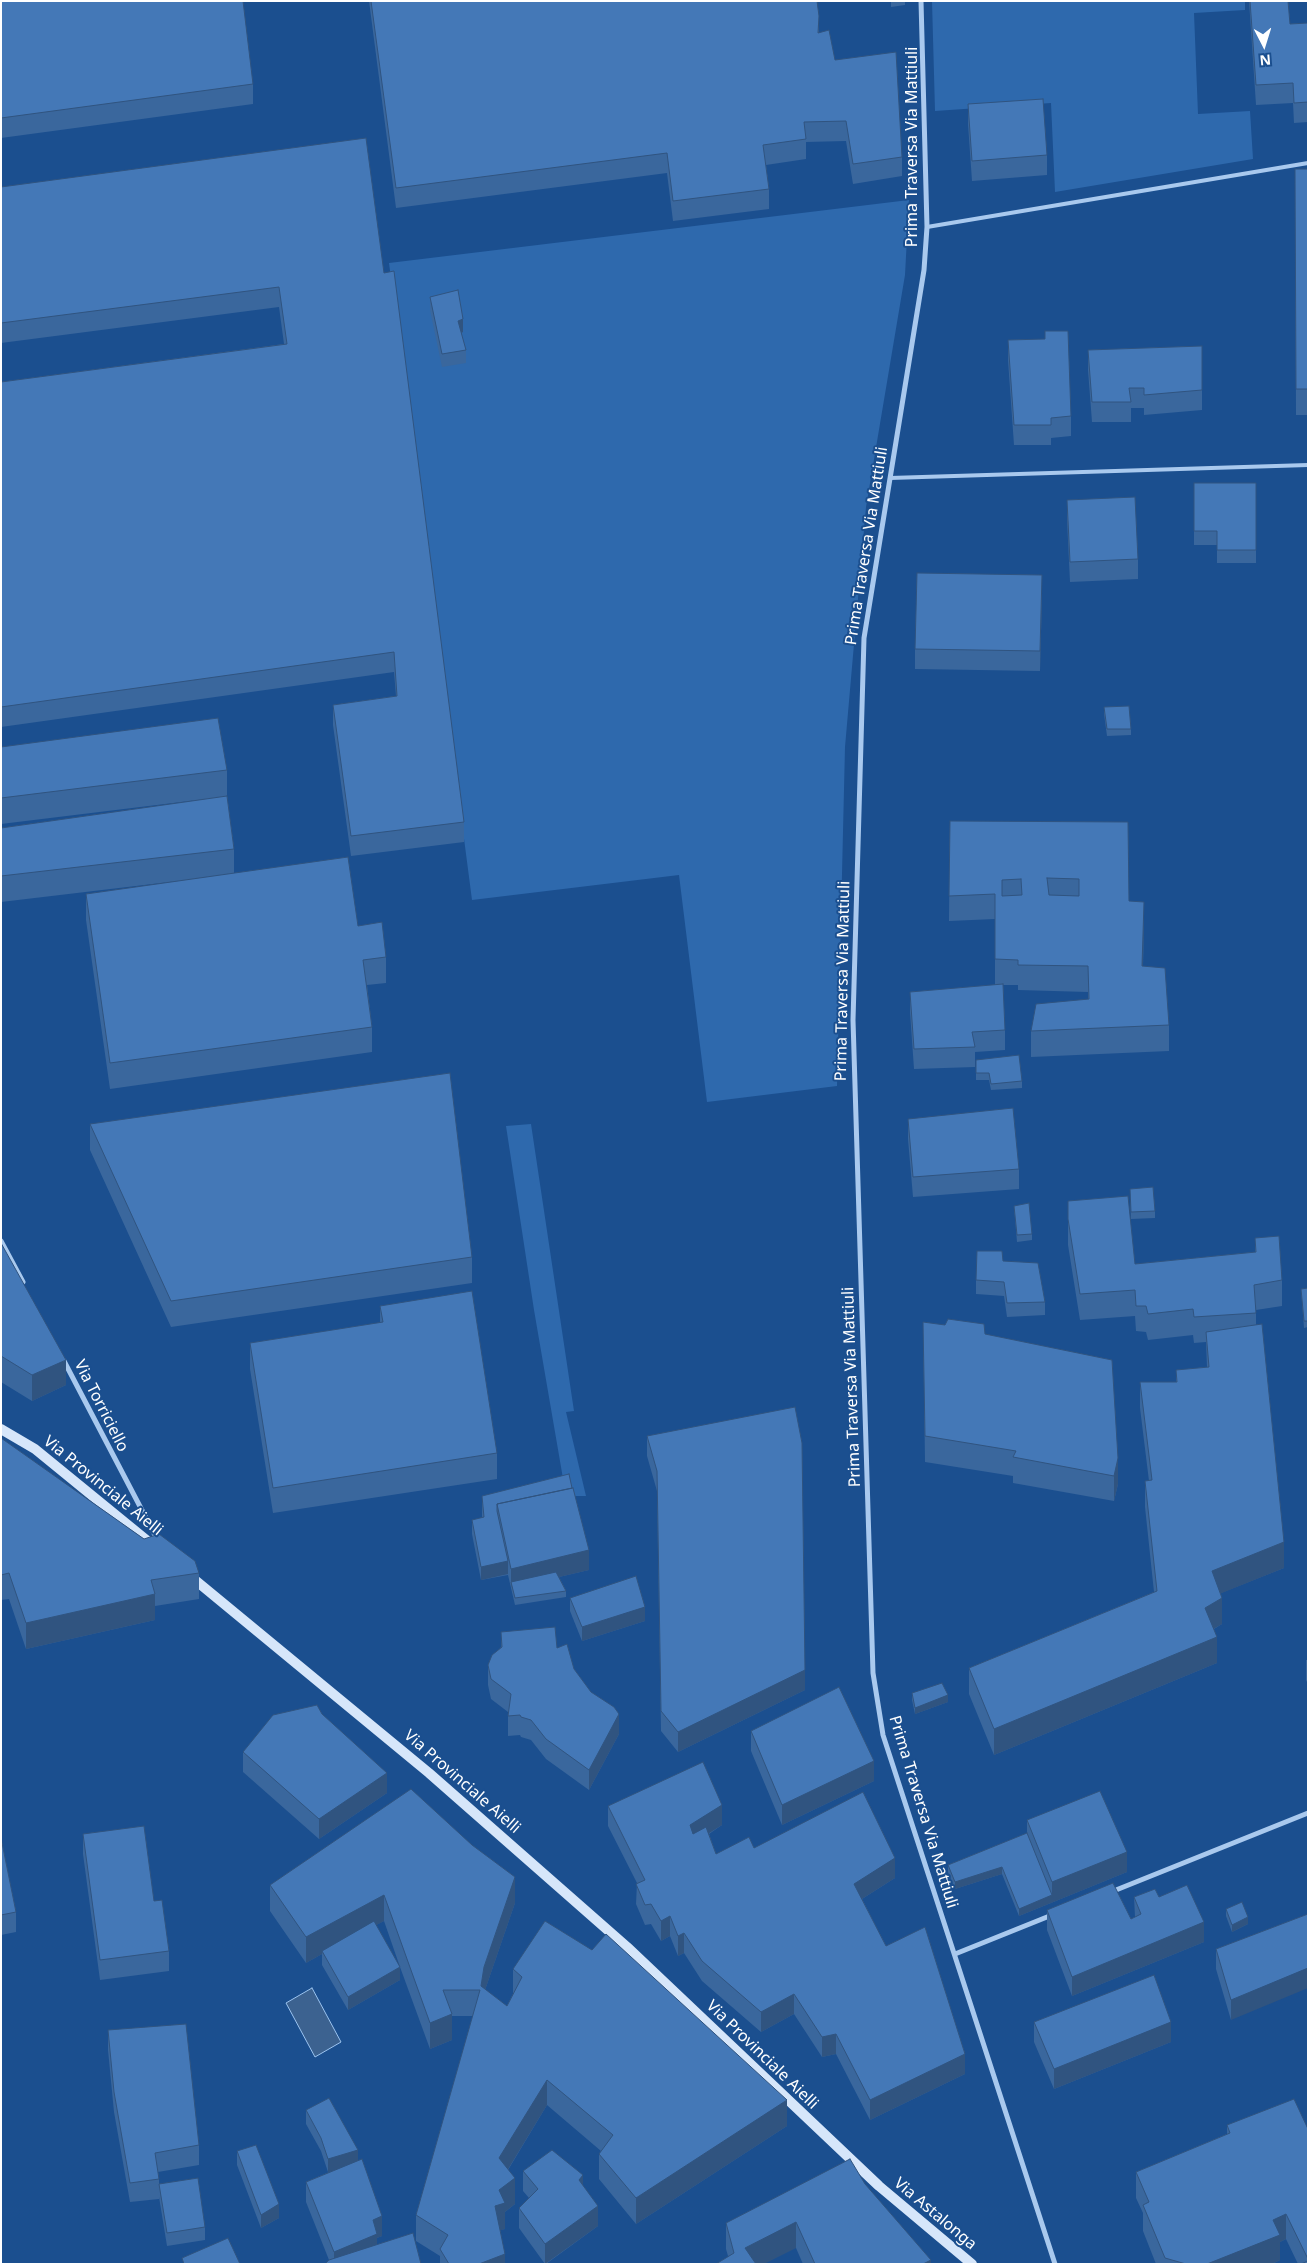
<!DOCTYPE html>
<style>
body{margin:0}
#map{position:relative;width:1309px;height:2265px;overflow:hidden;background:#1b4f8f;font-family:"Noto Sans",sans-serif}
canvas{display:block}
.frame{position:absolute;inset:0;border:2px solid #fff;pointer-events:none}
.north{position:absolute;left:1239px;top:20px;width:50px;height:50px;-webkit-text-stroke:4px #1b4f8f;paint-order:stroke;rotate:175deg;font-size:14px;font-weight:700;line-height:20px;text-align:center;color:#fff}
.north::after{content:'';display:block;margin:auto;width:18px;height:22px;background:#fff;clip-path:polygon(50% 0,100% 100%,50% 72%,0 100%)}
</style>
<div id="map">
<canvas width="1309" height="2265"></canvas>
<div class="frame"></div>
<div class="north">N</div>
</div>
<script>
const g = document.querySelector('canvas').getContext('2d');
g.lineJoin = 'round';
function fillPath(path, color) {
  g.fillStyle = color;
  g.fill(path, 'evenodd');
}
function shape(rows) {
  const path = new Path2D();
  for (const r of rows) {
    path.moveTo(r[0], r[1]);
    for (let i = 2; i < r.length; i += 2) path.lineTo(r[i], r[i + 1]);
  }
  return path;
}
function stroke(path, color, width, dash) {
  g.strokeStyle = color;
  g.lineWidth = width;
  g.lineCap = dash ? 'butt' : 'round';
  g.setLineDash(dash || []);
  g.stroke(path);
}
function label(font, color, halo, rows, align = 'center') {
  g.font = font + ' "Noto Sans",sans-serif';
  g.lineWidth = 4;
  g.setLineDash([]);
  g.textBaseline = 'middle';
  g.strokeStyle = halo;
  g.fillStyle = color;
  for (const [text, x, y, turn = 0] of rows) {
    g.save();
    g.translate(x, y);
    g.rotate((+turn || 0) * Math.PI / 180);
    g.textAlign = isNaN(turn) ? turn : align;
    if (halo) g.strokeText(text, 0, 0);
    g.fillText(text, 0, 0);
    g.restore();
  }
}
fillPath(shape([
 [932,1,1245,1,1245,10,1194,13,1198,114,1250,111,1253,159,1055,192,1051,103,935,111],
 [909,200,905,275,866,507,845,747,837,1086,707,1102,679,875,472,900,389,263],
 [531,1124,574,1411,566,1412,586,1496,566,1496,534,1310,506,1126]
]), '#2e69ad');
const water = shape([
 [312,1988,341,2042,315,2057,286,2003,312,1988]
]);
fillPath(water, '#3c6290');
stroke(water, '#9cc4f0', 1);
stroke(shape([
 [927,227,1308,163],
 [890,478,1308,465]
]), '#a9c9ee', 4);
stroke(shape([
 [921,1,927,227,924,270,864,638,853,1020,873,1673,883,1735,1055,2264],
 [1,1241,23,1282],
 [64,1361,157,1539],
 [1111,1892,1308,1813],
 [955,1954,1052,1915]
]), '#a9c9ee', 5);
stroke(shape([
 [1,1429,35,1449,155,1547],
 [189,1575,429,1773,627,1947,879,2186,972,2264]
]), '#d6e6fa', 10);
fillPath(shape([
 [1,1,253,84,253,104,1,138],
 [369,1,817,1,819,33,835,60,902,157,902,176,853,184,846,141,806,142,806,159,766,165,769,189,769,209,673,221,667,173,396,208],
 [891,1,905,1,905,5,891,7],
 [1249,1,1288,1,1290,24,1308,23,1308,122,1294,123,1293,103,1256,105],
 [968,104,1047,155,1047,175,972,181,968,124],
 [1295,169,1308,169,1308,415,1296,415],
 [1,187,384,273,464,822,464,842,351,856,333,725,333,705,396,696,394,672,1,727,1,382,284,344,279,307,1,343],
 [430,297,463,332,461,333,466,350,466,363,442,367,430,310],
 [1045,331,1071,416,1071,436,1051,438,1051,445,1014,445,1008,360,1008,340,1045,339],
 [1202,346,1202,410,1144,415,1144,408,1131,408,1131,422,1092,422,1088,370,1088,350],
 [1194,483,1256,483,1256,563,1217,563,1217,545,1194,545],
 [1067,500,1138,559,1138,579,1070,582,1067,520],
 [1042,595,1040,671,915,669,915,649],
 [1104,707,1131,729,1131,735,1107,736,1104,714],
 [1,747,227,770,227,796,234,849,234,873,358,926,386,957,386,983,367,985,372,1027,372,1052,110,1089,86,920,86,894,178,881,1,902,1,828,206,799,1,824],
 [950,821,1129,901,1144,928,1143,966,1169,1025,1169,1051,1031,1057,1031,1031,1088,999,1088,992,1018,990,1018,985,1003,985,1005,1030,1005,1050,975,1052,975,1067,914,1069,910,1012,910,992,995,985,995,919,949,921],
 [976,1060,1022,1081,1022,1088,991,1090,989,1080,976,1080],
 [908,1119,1019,1169,1019,1189,913,1197,908,1139],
 [90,1124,472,1257,472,1283,171,1327,90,1150],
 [1130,1196,1155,1211,1155,1218,1131,1219],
 [1068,1201,1135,1264,1255,1252,1255,1238,1282,1280,1282,1306,1256,1310,1256,1325,1284,1568,1221,1593,1222,1624,1214,1629,1217,1663,994,1755,969,1694,969,1668,1154,1592,1145,1507,1145,1481,1149,1481,1140,1408,1140,1382,1176,1382,1176,1370,1207,1367,1206,1342,1194,1343,1193,1335,1148,1340,1146,1332,1136,1331,1135,1316,1080,1320,1068,1245],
 [1014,1206,1032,1234,1032,1240,1017,1242],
 [1,1243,66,1385,32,1401,1,1382],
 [1003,1261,1045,1302,1045,1315,1007,1317,1004,1296,976,1294,976,1280],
 [1308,1288,1308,1327,1304,1328,1301,1289],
 [380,1306,497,1453,497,1479,273,1513,250,1369,250,1343,380,1323],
 [923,1322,1112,1360,1118,1484,1114,1501,1013,1483,1013,1476,925,1462],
 [647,1436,805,1690,678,1752,661,1731,657,1491,647,1456],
 [1,1438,144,1539,199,1573,199,1599,155,1606,155,1620,26,1649,9,1599,1,1600],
 [572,1488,589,1570,559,1577,566,1591,566,1597,515,1605,508,1575,481,1580,472,1534,472,1520,482,1518,482,1496],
 [570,1598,645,1621,582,1641,570,1611],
 [501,1632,557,1648,574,1669,619,1734,589,1790,546,1759,531,1740,521,1737,520,1735,508,1736,508,1712,491,1699,488,1685,488,1665,501,1647],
 [1306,1660,1308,1660,1308,1684,1306,1680],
 [912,1693,948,1702,915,1714,912,1700],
 [322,1714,387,1793,319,1839,243,1772,243,1752],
 [751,1731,874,1781,782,1825,751,1751],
 [608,1806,722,1825,709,1834,716,1854,754,1848,895,1878,862,1899,886,1946,965,2074,870,2120,836,2054,822,2057,794,2014,761,2032,702,1981,684,1953,678,1956,670,1936,661,1941,651,1924,645,1925,636,1904,637,1883,608,1826],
 [1027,1820,1127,1872,1019,1916,1002,1874,955,1889,948,1872,948,1865,1027,1833],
 [83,1834,154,1901,169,1951,169,1971,100,1980,83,1854],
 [1,1838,16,1912,16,1932,1,1935],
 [270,1885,515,1903,485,1990,507,2006,513,1994,513,1969,787,2126,636,2224,599,2179,599,2154,601,2151,547,2105,508,2170,515,2204,505,2212,505,2229,500,2230,505,2264,440,2264,440,2256,416,2241,416,2215,473,2016,452,2016,452,2040,430,2049,400,1967,400,1980,348,2010,322,1965,322,1954,306,1963,270,1911],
 [384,1921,400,1967,376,1925],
 [1134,1897,1159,1897,1204,1942,1072,1996,1047,1930,1047,1910,1131,1919,1135,1917],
 [1226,1909,1248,1924,1232,1932,1226,1916],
 [1308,1914,1231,2020,1216,1969,1216,1949],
 [1034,2022,1171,2042,1054,2089,1034,2042],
 [108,2030,199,2145,199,2165,158,2172,159,2179,159,2199,130,2202,114,2112,108,2050],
 [306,2110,358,2161,382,2236,377,2238,377,2245,329,2260,306,2202,306,2182,334,2170,328,2172,321,2151,306,2124],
 [1227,2125,1308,2129,1308,2264,1298,2264,1286,2239,1280,2242,1280,2260,1272,2264,1156,2264,1143,2231,1143,2213,1136,2198,1136,2172,1227,2134],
 [237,2151,279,2218,261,2228,237,2165],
 [523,2171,583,2186,598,2226,546,2264,545,2264,519,2228,519,2208,529,2198,523,2191],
 [159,2184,205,2227,205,2240,167,2246,159,2197],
 [865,2184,931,2264,803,2264,796,2248,728,2256,726,2249,726,2223]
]), '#3a679d');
fillPath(shape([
 [463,319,463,332,458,335,458,321],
 [1042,575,1042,595,1040,671,1040,651],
 [1144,902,1144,928,1142,992,1142,966],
 [66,1360,66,1385,32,1401,32,1375],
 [1118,1458,1118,1484,1114,1501,1114,1476],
 [1284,1542,1284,1568,1212,1597,1212,1571],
 [589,1550,589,1570,512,1588,511,1582,511,1569],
 [508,1561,508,1574,481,1580,481,1567],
 [155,1594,155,1620,26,1649,26,1623],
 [1222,1598,1222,1624,1205,1634,1205,1608],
 [645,1607,645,1621,582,1641,582,1627],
 [1217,1637,1217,1663,994,1755,994,1729],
 [805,1670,805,1690,678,1752,678,1732],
 [948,1695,948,1702,915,1714,915,1708],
 [619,1714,619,1734,589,1790,589,1770],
 [874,1761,874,1781,782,1825,782,1805],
 [387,1773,387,1793,319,1839,319,1819],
 [722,1805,722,1825,690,1845,690,1825],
 [1127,1852,1127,1872,1019,1916,1019,1909,1052,1895,1052,1882],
 [895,1858,895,1878,854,1904,854,1884],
 [1002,1867,1002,1874,955,1889,955,1882],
 [515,1877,515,1903,484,1993,481,1986,484,1967],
 [384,1895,384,1921,323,1954,322,1951,322,1954,306,1963,306,1937],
 [670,1916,670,1936,661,1941,661,1921],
 [1248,1917,1248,1924,1232,1932,1232,1925],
 [1204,1922,1204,1942,1072,1996,1072,1977],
 [684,1933,684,1953,678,1956,678,1936],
 [400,1967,400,1980,348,2010,348,1997],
 [1308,1968,1308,1988,1231,2020,1231,2000],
 [794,1994,794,2014,761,2032,761,2012],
 [452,2014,452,2040,430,2049,430,2023],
 [1171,2022,1171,2042,1054,2089,1054,2069],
 [836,2034,836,2054,822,2057,822,2037],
 [965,2054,965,2074,870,2120,870,2100],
 [547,2080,547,2105,499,2184,499,2158],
 [787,2100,787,2126,636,2224,636,2198],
 [358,2150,358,2164,328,2172,328,2159],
 [583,2175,583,2195,579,2180],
 [515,2178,515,2204,505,2212,505,2229,495,2232,495,2206,499,2190],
 [279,2204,279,2218,261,2228,261,2215],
 [598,2206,598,2226,545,2264,545,2244],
 [1286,2214,1286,2239,1280,2242,1280,2260,1272,2264,1207,2264,1273,2220],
 [382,2216,382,2236,377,2238,377,2254,334,2264,334,2252,373,2220],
 [796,2222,796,2248,764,2264,745,2264,745,2248],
 [505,2254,505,2264,479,2264],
 [931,2260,931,2264,923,2264]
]), '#305480');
const building = shape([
 [1,1,243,1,253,84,1,118,1,1],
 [371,1,817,1,819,16,818,33,829,30,835,60,896,52,902,157,853,164,846,121,804,122,806,139,763,145,769,189,673,201,667,153,396,188,371,1],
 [1250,1,1288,1,1290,24,1308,23,1308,102,1294,103,1293,83,1256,85,1250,1],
 [1043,99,1047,155,972,161,968,104,1043,99],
 [366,138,384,273,394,271,464,822,351,836,333,705,397,696,394,652,1,707,1,382,287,344,279,287,1,323,1,187,366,138],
 [1295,169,1308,169,1308,389,1296,389,1295,169],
 [458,290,463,319,458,321,466,350,442,354,430,297,458,290],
 [1045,331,1068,331,1071,416,1051,418,1051,425,1014,425,1008,340,1045,339,1045,331],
 [1202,346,1202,390,1144,395,1144,388,1129,388,1131,402,1092,402,1088,350,1202,346],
 [1194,483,1256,483,1256,550,1217,550,1217,531,1194,531,1194,483],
 [1135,497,1138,559,1070,562,1067,500,1135,497],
 [917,573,1042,575,1040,651,915,649,917,573],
 [1129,706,1131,729,1107,729,1104,707,1129,706],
 [218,718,227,770,1,798,1,747,218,718],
 [227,796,234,849,1,876,1,828,227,796],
 [950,821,1128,822,1129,901,1144,902,1142,966,1165,968,1169,1025,1031,1031,1036,1004,1089,999,1088,966,1018,965,1018,960,995,959,995,894,949,896,950,821],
 [1047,878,1079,879,1079,896,1049,895,1047,878],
 [1021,879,1022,895,1002,896,1002,880,1021,879],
 [348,857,358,926,382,922,386,957,363,960,372,1027,110,1063,86,894,348,857],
 [1003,984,1005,1030,972,1032,975,1047,914,1049,910,992,1003,984],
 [1019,1055,1022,1081,991,1084,989,1073,976,1073,976,1060,1019,1055],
 [450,1073,472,1257,171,1301,90,1124,450,1073],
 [1013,1108,1019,1169,913,1177,908,1119,1013,1108],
 [1153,1187,1155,1211,1131,1212,1130,1189,1153,1187],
 [1128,1196,1135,1264,1256,1252,1255,1238,1279,1236,1282,1280,1254,1285,1256,1313,1194,1317,1193,1309,1148,1314,1146,1306,1136,1306,1135,1290,1080,1294,1068,1219,1068,1201,1128,1196],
 [1029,1203,1032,1234,1017,1235,1014,1206,1029,1203],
 [1,1243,66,1360,32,1375,1,1356,1,1243],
 [977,1251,1002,1251,1003,1261,1038,1263,1045,1302,1007,1303,1004,1282,976,1280,977,1251],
 [1308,1288,1308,1321,1304,1321,1301,1289,1308,1288],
 [472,1291,497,1453,273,1488,250,1343,383,1322,380,1306,472,1291],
 [948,1319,984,1324,985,1334,1112,1360,1118,1458,1114,1476,1013,1457,1016,1451,925,1436,923,1322,945,1325,948,1319],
 [1262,1324,1284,1542,1212,1571,1222,1598,1205,1608,1217,1637,994,1729,969,1668,1157,1591,1145,1481,1152,1480,1140,1382,1177,1382,1176,1370,1209,1367,1206,1332,1262,1324],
 [795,1407,802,1443,805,1670,678,1732,661,1711,657,1471,647,1436,795,1407],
 [1,1438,144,1539,159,1534,195,1561,199,1573,151,1580,155,1594,26,1623,9,1573,1,1575,1,1438],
 [569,1474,572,1488,497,1504,497,1511,508,1561,481,1567,472,1520,484,1517,482,1496,569,1474],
 [573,1488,589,1550,511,1569,497,1504,573,1488],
 [556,1572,566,1591,515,1598,511,1582,556,1572],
 [636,1576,645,1607,582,1627,570,1598,636,1576],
 [555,1627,557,1648,567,1644,574,1669,591,1692,614,1707,619,1714,589,1770,546,1739,531,1720,521,1717,520,1715,508,1716,511,1694,491,1679,488,1665,492,1655,502,1647,501,1632,555,1627],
 [942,1683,948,1695,915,1708,912,1693,942,1683],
 [839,1687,874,1761,782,1805,751,1731,839,1687],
 [317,1705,322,1714,387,1773,319,1819,243,1752,273,1715,317,1705],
 [703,1762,722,1805,690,1825,693,1834,706,1827,716,1854,749,1837,754,1848,863,1792,895,1858,854,1884,886,1946,925,1927,965,2054,870,2100,836,2034,822,2037,794,1994,761,2012,702,1961,684,1933,678,1936,670,1916,661,1921,651,1904,645,1905,636,1884,645,1880,608,1806,703,1762],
 [411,1789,472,1845,515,1877,484,1967,481,1986,507,2006,522,1977,513,1969,545,1921,592,1950,606,1934,787,2100,636,2198,599,2154,613,2135,547,2080,499,2158,515,2178,499,2190,505,2203,495,2206,505,2254,479,2264,449,2264,440,2249,448,2235,416,2215,480,1990,443,1990,452,2014,430,2023,384,1895,306,1937,270,1885,411,1789],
 [1100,1791,1127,1852,1052,1882,1027,1820,1100,1791],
 [144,1826,154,1901,162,1900,169,1951,100,1960,83,1834,144,1826],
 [1027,1833,1052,1895,1019,1909,1002,1867,955,1882,948,1865,1027,1833],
 [1,1838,16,1912,1,1915,1,1838],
 [1113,1883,1131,1919,1141,1914,1134,1897,1155,1889,1159,1897,1187,1885,1204,1922,1072,1977,1047,1910,1113,1883],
 [1242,1902,1248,1917,1232,1925,1226,1909,1242,1902],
 [1308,1914,1308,1968,1231,2000,1216,1949,1308,1914],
 [374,1921,400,1967,348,1997,322,1951,374,1921],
 [1154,1975,1171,2022,1054,2069,1034,2022,1154,1975],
 [186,2024,199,2145,155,2153,159,2179,130,2183,114,2092,108,2030,186,2024],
 [329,2098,358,2150,328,2159,321,2138,306,2110,329,2098],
 [1294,2099,1308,2129,1308,2259,1286,2214,1273,2220,1280,2235,1207,2264,1186,2264,1165,2258,1143,2205,1149,2202,1136,2172,1230,2133,1227,2125,1294,2099],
 [256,2145,279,2204,261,2215,237,2151,256,2145],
 [552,2150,583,2175,579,2180,598,2206,545,2244,519,2208,538,2189,523,2171,552,2150],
 [362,2159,382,2216,373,2220,377,2234,334,2252,306,2182,362,2159],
 [850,2159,865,2184,931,2260,923,2264,815,2264,796,2222,745,2248,756,2264,716,2264,734,2253,726,2223,850,2159],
 [198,2178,205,2227,167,2233,159,2184,198,2178],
 [413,2233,421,2264,325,2264,329,2260,413,2233],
 [228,2238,240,2264,184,2264,182,2258,228,2238],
 [1308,2261,1308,2264,1301,2264,1308,2261]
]);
fillPath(building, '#4478b7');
stroke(building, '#305480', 1);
label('16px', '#fff', '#1b4f8f', [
 ["Prima Traversa Via Mattiuli",912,147,-90],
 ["Prima Traversa Via Mattiuli",867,546,-81],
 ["Prima Traversa Via Mattiuli",843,981,-89],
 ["Prima Traversa Via Mattiuli",852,1387,-92],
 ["Via Torriciello",101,1406,63],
 ["Via Provinciale Aielli",103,1486,39],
 ["Via Provinciale Aielli",462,1782,41],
 ["Prima Traversa Via Mattiuli",923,1812,73],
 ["Via Provinciale Aielli",762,2055,44],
 ["Via Astalonga",935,2214,40]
]);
</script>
